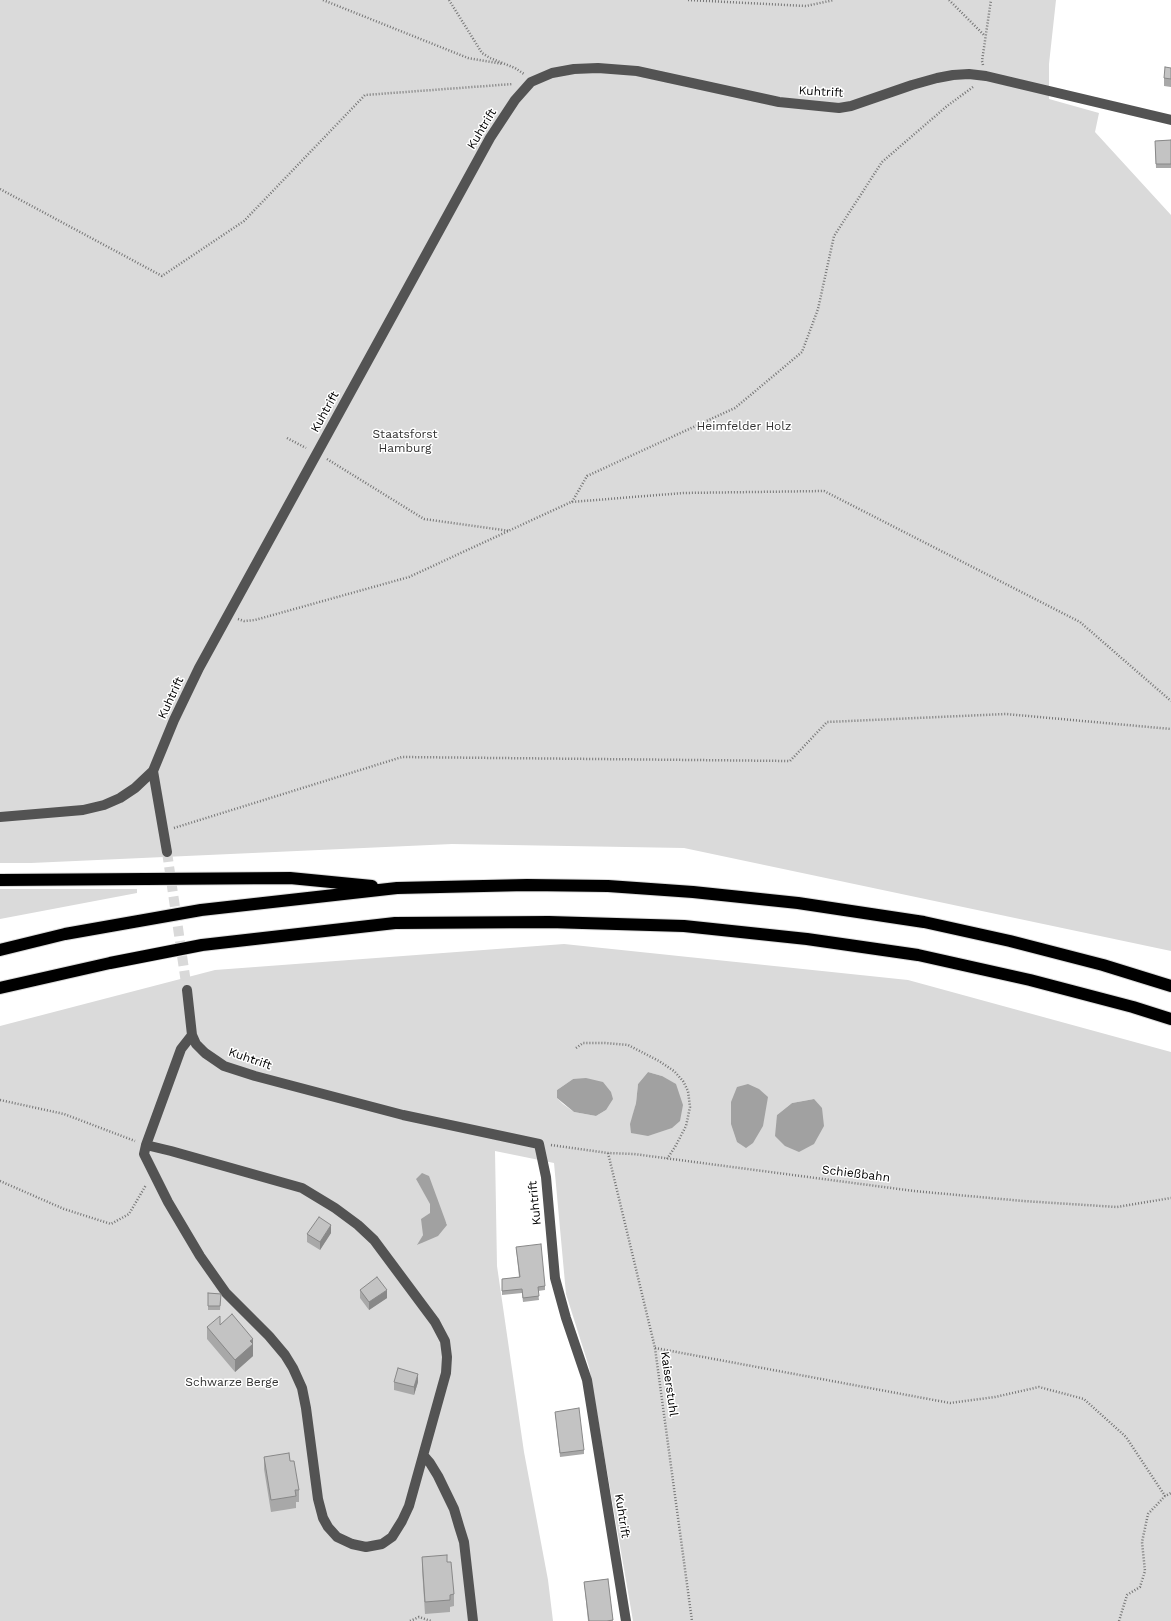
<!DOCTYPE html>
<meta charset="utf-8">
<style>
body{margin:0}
canvas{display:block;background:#fff}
</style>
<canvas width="1171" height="1621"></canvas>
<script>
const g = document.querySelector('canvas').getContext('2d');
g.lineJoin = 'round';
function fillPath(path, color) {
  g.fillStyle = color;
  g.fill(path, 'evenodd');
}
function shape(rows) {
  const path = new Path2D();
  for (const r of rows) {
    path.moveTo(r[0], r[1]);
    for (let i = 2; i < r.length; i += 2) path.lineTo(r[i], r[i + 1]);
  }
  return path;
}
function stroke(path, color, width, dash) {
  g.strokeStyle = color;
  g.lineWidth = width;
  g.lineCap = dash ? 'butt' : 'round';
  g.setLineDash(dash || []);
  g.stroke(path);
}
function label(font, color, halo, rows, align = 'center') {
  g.font = font + ' "Work Sans",sans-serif';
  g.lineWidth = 3;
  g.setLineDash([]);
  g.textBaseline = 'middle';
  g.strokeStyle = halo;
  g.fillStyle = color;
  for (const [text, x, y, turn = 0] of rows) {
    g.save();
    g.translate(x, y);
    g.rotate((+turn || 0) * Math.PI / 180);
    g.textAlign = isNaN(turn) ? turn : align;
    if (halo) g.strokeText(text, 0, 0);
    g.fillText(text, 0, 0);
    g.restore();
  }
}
fillPath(shape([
 [0,0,1056,0,1049,64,1049,99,1099,113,1095,132,1171,215,1171,951,684,848,452,844,31,863,0,863],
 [0,889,137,889,137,893,0,919],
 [564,944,908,980,1171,1052,1171,1621,633,1621,589,1367,566,1294,554,1163,495,1151,497,1266,524,1452,548,1580,553,1621,0,1621,0,1026,215,970],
 [648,1072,662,1076,631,1124,636,1103,638,1084],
 [573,1079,606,1110,596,1116,574,1112,563,1104,557,1098,557,1090],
 [814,1099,777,1115,792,1103],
 [416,1179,447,1224,418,1245,423,1235,430,1213,431,1204]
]), '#dadada');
fillPath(shape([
 [648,1072,662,1076,676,1084,683,1105,680,1121,672,1128,648,1136,631,1133,630,1124,636,1103,638,1084],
 [586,1078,603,1082,611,1092,613,1099,606,1110,596,1116,574,1112,557,1098,557,1090,573,1079],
 [748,1084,759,1089,768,1097,763,1126,753,1143,746,1148,737,1142,731,1124,731,1102,737,1087],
 [814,1099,822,1108,824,1126,814,1144,799,1152,785,1146,775,1136,777,1115,792,1103],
 [422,1173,429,1176,447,1225,438,1236,417,1245,423,1235,421,1219,430,1213,430,1204,416,1179]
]), '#a1a1a1');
stroke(shape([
 [167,852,187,990]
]), '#d9d9d9', 10, [10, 5]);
const highway = shape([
 [0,880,290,878,372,886],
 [0,950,65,934,201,910,397,888,527,885,608,886,693,892,798,903,924,922,1010,941,1103,965,1171,986],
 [0,988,110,963,202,945,395,923,549,922,684,926,807,939,918,955,1030,980,1133,1007,1171,1019]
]);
stroke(highway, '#dbdbdb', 14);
stroke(shape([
 [323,0,468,58,503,64],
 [449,0,482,53,490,58,515,68,524,74],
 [688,0,806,6,834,0],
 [949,0,985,36],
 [983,65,982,61,991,0],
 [0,189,162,276,244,221,365,95,513,84],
 [287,438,306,448],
 [327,459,424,519,510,531],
 [572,502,587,476,735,408,802,352,818,309,834,236,882,162,947,106,973,87],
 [238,619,244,621,255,620,409,577,571,502,683,493,824,491,1080,622,1171,701],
 [174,828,402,757,790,761,827,722,1006,714,1171,729],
 [576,1048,583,1043,605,1043,628,1045,659,1061,674,1071,683,1081,688,1091,690,1107,686,1126,675,1147,667,1159],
 [0,1100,64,1114,135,1141],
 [551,1145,608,1153,634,1154,914,1191,1023,1201,1117,1207,1171,1198],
 [608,1153,655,1348,692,1621],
 [0,1181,64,1209,111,1224,129,1214,146,1185],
 [655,1348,950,1403,995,1397,1039,1387,1084,1399,1126,1437,1165,1496],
 [410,1621,419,1617,431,1621],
 [1119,1621,1127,1595,1140,1587,1145,1571,1142,1542,1148,1514,1165,1496,1171,1493]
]), '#757575', 2.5, [1, 2]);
stroke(shape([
 [153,771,167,852],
 [0,817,83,810,104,805,120,798,135,788,153,771,174,720,199,668,394,313,490,138,515,100,531,82,552,73,574,69,598,68,637,71,779,102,839,108,851,106,912,85,937,78,953,75,969,74,986,76,1171,120],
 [187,990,192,1035,196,1044,205,1053,224,1066,255,1076,403,1115,539,1144,546,1177,555,1278,566,1318,587,1380,626,1621],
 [146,1145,171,1151,302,1188,335,1208,358,1225,374,1240,435,1322,445,1341,447,1357,446,1373,409,1506,402,1521,392,1537,382,1544,366,1547,352,1544,337,1537,328,1527,323,1518,318,1499,306,1408,302,1388,293,1368,285,1355,269,1336,226,1293,200,1256,168,1202,144,1154,146,1145,181,1049,192,1035],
 [424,1456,430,1463,438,1476,454,1509,459,1526,464,1542,473,1621]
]), '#535353', 10);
stroke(highway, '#000', 12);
fillPath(shape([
 [1171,68,1171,87,1164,86,1164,78],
 [1171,140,1171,168,1156,168,1155,141],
 [331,1233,320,1250,307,1242,307,1234],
 [516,1247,545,1286,545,1290,538,1291,539,1300,523,1302,522,1293,502,1295,502,1279,519,1277],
 [360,1290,387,1298,369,1310,360,1298],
 [208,1293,221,1294,220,1310,208,1310],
 [220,1324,253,1339,253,1356,235,1372,207,1339,207,1327],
 [394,1382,418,1382,414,1395,394,1390],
 [555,1412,584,1450,584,1454,560,1457],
 [264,1457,290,1461,299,1490,299,1502,296,1502,296,1508,271,1512,264,1469],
 [422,1557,447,1562,454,1594,454,1606,450,1607,450,1612,425,1614,422,1569],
 [608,1579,613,1621,588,1621,584,1582]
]), '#a8a8a8');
fillPath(shape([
 [331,1225,331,1233,320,1250,320,1242],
 [387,1290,387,1298,369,1310,369,1302],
 [253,1339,253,1356,235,1372,235,1360,250,1341],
 [418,1374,418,1382,414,1395,414,1387]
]), '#888');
const building = shape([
 [1165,67,1171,68,1171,79,1164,78,1165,67],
 [1171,140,1171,164,1156,164,1155,141,1171,140],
 [319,1217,331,1225,320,1242,307,1234,319,1217],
 [541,1244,545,1286,538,1287,539,1296,523,1298,522,1289,502,1291,502,1279,520,1277,516,1247,541,1244],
 [377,1277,387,1290,369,1302,360,1290,377,1277],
 [208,1293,221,1294,220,1306,208,1306,208,1293],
 [232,1314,253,1339,250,1341,253,1344,235,1360,207,1327,220,1316,220,1325,232,1314],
 [398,1368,418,1374,414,1387,394,1382,398,1368],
 [579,1408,584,1450,560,1453,555,1412,579,1408],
 [289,1453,290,1461,294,1461,299,1490,295,1490,296,1496,271,1500,264,1457,289,1453],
 [447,1555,447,1562,451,1562,454,1594,450,1595,450,1600,425,1602,422,1557,447,1555],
 [608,1579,613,1620,607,1621,589,1621,584,1582,608,1579]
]);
fillPath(building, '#c3c3c3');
stroke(building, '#888', 1);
label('12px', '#000', '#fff', [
 ["Kuhtrift",821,92,3],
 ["Kuhtrift",482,129,-59],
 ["Kuhtrift",325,412,-61],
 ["Kuhtrift",171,698,-65],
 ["Kuhtrift",250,1059,19],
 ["Schießbahn",856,1174,7],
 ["Kuhtrift",535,1203,-96],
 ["Kaiserstuhl",669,1384,82],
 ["Kuhtrift",622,1516,81]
]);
label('12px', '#313131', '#fff', [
 ["Heimfelder Holz",744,426],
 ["Staatsforst",405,434],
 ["Hamburg",405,448],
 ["Schwarze Berge",232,1382]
]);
</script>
